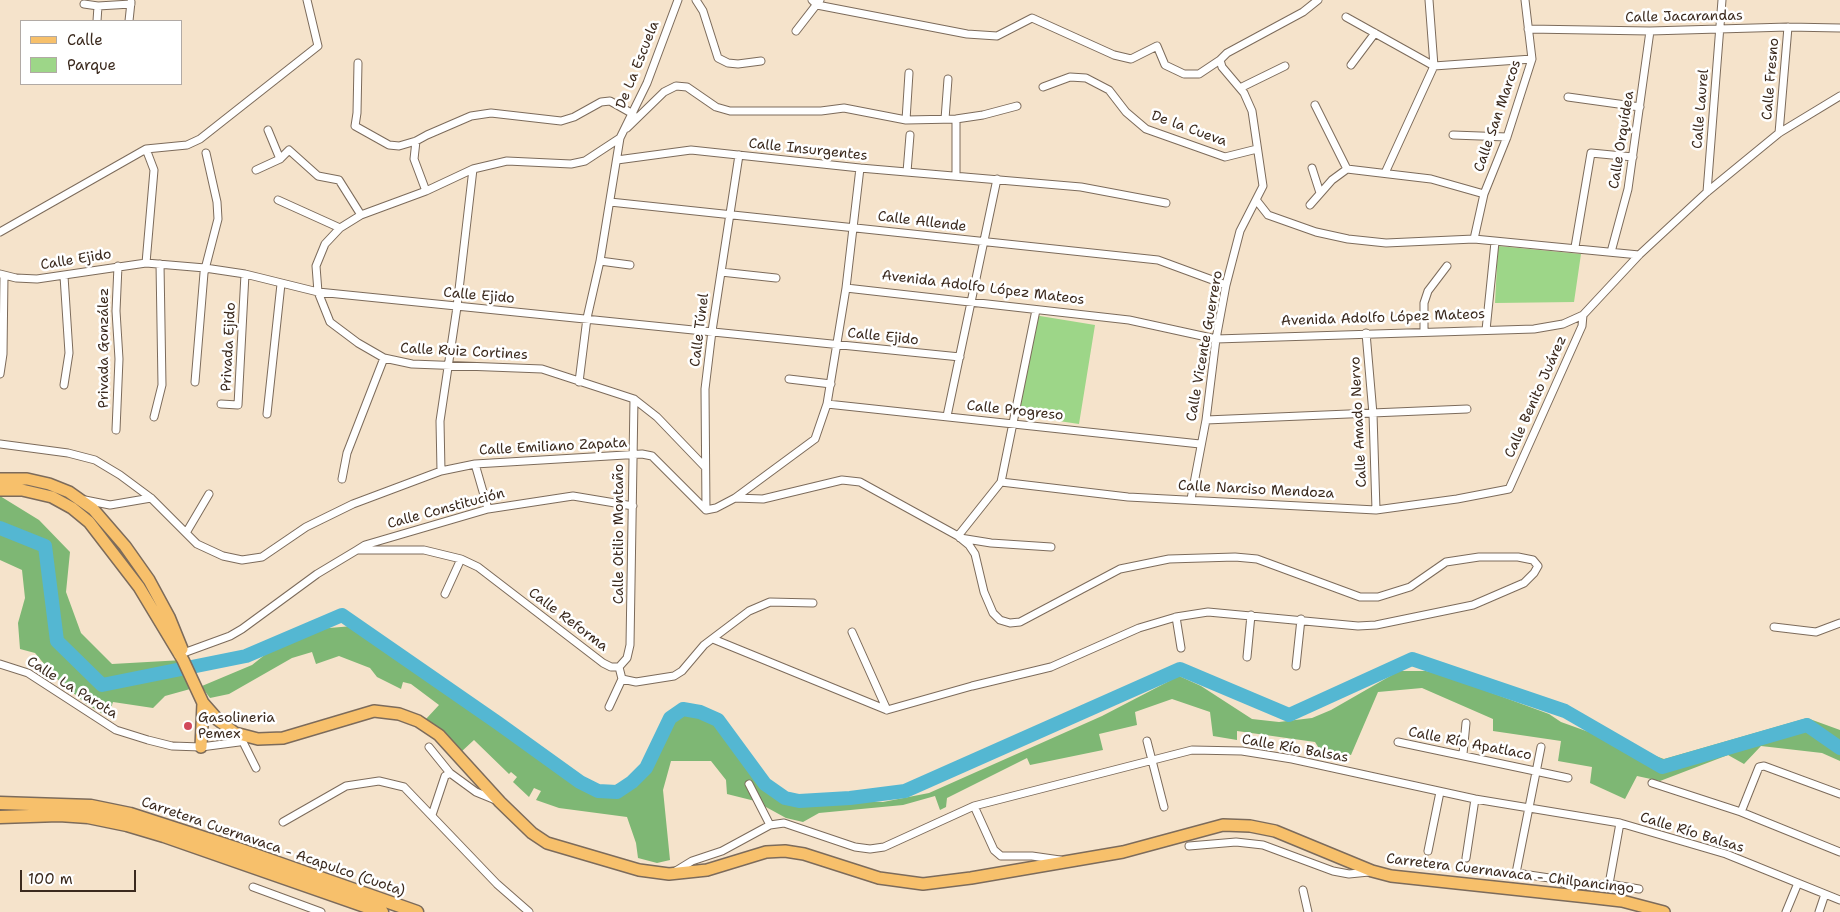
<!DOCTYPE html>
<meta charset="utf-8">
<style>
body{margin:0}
#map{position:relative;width:1840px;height:912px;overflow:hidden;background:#f5e3cb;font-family:"Shantell Sans",sans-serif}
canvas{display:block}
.legend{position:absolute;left:20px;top:20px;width:162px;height:65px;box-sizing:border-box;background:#fff;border:1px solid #b1aaa5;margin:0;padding:6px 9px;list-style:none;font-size:15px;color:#3b2a1e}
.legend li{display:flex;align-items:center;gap:10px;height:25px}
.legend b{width:25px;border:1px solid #b1aaa5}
.scale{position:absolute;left:20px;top:870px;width:116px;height:22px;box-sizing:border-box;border:2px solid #3b2a1e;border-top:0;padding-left:6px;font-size:15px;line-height:18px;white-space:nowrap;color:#3b2a1e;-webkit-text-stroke:4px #fff;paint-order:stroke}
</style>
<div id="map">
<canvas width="1840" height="912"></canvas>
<ul class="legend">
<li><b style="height:6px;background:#f7c06b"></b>Calle</li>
<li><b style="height:14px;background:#9dd688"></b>Parque</li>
</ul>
<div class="scale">100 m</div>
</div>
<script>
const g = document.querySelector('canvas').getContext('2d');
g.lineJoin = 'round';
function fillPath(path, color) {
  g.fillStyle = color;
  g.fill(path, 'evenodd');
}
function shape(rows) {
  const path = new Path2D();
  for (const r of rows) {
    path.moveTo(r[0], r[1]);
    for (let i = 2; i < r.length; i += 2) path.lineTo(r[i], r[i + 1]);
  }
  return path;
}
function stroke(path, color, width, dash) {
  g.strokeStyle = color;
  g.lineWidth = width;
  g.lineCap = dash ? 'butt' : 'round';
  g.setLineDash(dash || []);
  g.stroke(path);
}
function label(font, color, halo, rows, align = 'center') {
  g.font = font + ' "Shantell Sans",sans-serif';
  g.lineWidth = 5;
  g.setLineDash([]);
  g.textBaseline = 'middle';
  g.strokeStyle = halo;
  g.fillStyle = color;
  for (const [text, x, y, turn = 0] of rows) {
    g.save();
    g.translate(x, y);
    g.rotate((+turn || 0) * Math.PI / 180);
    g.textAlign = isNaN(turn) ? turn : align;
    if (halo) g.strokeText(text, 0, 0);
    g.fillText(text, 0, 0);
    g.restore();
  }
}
fillPath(shape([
 [1498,246,1581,254,1574,302,1495,303],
 [1034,315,1095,325,1079,424,1018,415]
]), '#9dd688');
fillPath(shape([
 [0,496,39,520,70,552,66,592,81,633,112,664,183,660,202,686,252,665,281,642,317,629,353,626,383,638,486,720,572,782,588,789,616,790,628,786,639,778,650,762,669,722,684,707,701,705,715,715,729,731,756,779,772,792,789,798,883,802,929,793,1102,716,1179,676,1201,686,1252,719,1279,722,1312,718,1331,710,1399,671,1426,671,1443,675,1549,714,1561,722,1664,759,1807,718,1840,730,1840,761,1822,753,1761,746,1744,764,1728,755,1660,781,1637,776,1625,799,1590,783,1592,767,1558,761,1561,741,1493,731,1493,719,1422,688,1378,692,1351,755,1320,750,1315,742,1237,731,1237,740,1213,736,1210,712,1172,699,1135,712,1137,725,1099,734,1103,750,1030,765,1027,758,947,798,946,807,940,810,935,796,903,805,819,813,803,822,786,818,755,801,727,794,726,780,711,761,671,761,663,790,670,860,657,863,638,858,636,843,627,817,559,808,536,800,541,791,534,788,529,797,513,782,517,777,511,772,509,774,474,740,461,752,426,719,439,705,411,684,403,682,401,689,377,677,370,668,339,656,316,664,312,652,292,658,229,694,210,698,201,686,165,696,153,708,113,702,108,717,85,703,56,678,35,653,20,649,18,623,25,598,22,570,0,560]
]), '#7eb774');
stroke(shape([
 [0,528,45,546,57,641,102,685,246,656,342,615,498,723,580,782,598,791,617,792,632,782,646,768,670,718,683,709,700,712,718,720,765,784,785,798,799,801,850,798,905,791,1180,669,1289,715,1412,659,1565,711,1662,767,1807,725,1840,748]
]), '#54b7d2', 14);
const street = shape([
 [678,0,647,83,620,138,585,161,571,164,507,161,473,169,426,191,361,215,340,228,325,244,316,266,318,292,330,322,358,343,384,358,412,364,542,369,634,399,657,417,705,467],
 [696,0,703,11,718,58,728,63,738,64,761,61],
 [812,0,817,5,967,34,997,36,1032,18,1114,55,1131,59,1157,46,1165,65,1184,74,1199,74,1220,60,1227,53,1303,12,1318,0],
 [84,4,98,6,131,4],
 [1346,17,1434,66],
 [97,21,98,6],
 [129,21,131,2],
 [1528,29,1650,31,1788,27,1840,28],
 [796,31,820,0],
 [358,63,357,113,355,126,389,145,399,146,416,141,427,135,471,116,491,113,561,121,574,117,601,102,610,101,633,114],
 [1351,65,1375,33],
 [1434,66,1532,59],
 [1043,87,1070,77,1086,78,1109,90,1126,112,1146,129,1225,157,1257,149],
 [1240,88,1285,66],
 [1568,97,1640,107],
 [1315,105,1347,169],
 [945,119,948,79],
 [906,120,909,73],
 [627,128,664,92,676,86,687,87,716,107,730,111,821,111,844,108,906,120,956,119,983,115,1017,106],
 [268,130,280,159],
 [1779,133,1788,27],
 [1453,135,1507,137],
 [416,141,414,159,426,191],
 [617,160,691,150,860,168,1081,187,1166,203],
 [1312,168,1320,193],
 [1347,169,1431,179,1484,194],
 [256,170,280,159,289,150,318,176,339,180,361,215],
 [907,172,910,135],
 [1385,173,1434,66,1429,0],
 [956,176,956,119],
 [1707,192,1722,0],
 [278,200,340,228],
 [1257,201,1268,215,1316,232,1348,239,1386,243,1474,239,1639,255],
 [610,202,1158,260,1226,285],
 [1310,205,1332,180,1347,169],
 [0,232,146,149,187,145,200,139,318,46,307,0],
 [1474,239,1484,194,1507,137,1532,59,1525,0],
 [1575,247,1591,153,1633,157],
 [1611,252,1628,189,1650,31],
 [600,261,630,265],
 [146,263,154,170,146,149],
 [721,272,776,278],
 [0,274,16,278,37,279,146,263,205,268,245,274,318,292,960,357],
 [64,276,69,353,64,385],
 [846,288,1129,320,1216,339,1534,329,1563,324,1583,315,1639,255,1707,192,1779,133,1840,96],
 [1486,330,1495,242],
 [1424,331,1424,303,1428,291,1447,266],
 [1366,333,1373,414,1376,510],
 [0,374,3,354,4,276],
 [789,379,831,384],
 [195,382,204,273,218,219,217,202,206,153],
 [579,382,587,318,600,261,620,138],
 [221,404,238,405,245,274],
 [827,404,1200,444],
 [267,414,281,284],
 [947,416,997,179],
 [154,417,162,385,160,264],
 [1206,420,1467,409],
 [116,430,119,359,116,311,118,266],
 [0,444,68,453,95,460,120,475,151,498,197,544,223,556,242,560,262,557,306,527,353,504,441,471,475,464,642,454,652,456,706,510,716,508,735,498,763,499,842,480,860,482,958,536,969,545,975,554,984,592,993,613,1000,620,1010,623,1020,622,1120,569,1169,559,1235,557,1257,559,1360,597,1378,597,1410,587,1446,562,1479,557,1518,557,1533,560,1538,566,1534,573,1524,583,1473,605,1376,625,1358,626,1208,612,1176,617,1139,628,1051,667,972,686,887,710,713,639],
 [475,464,488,509],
 [441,471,440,421,457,307,473,169],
 [342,479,347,453,384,358],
 [1001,482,1128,497,1376,510,1457,499,1509,489,1582,326,1583,315],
 [735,498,815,439,827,404,846,288,860,168],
 [1191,499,1206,420,1216,339,1226,285,1240,231,1263,186,1252,111,1244,93,1222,67,1220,60],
 [85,500,110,505,151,498],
 [706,510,705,389,712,331,739,155],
 [186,533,209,494],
 [958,536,1001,482,1036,310],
 [960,538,991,543,1051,547],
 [357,550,365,545,488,509,573,496,633,506],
 [445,594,461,559],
 [1176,617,1181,648],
 [1774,627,1816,632,1840,623],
 [852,632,887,710],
 [178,655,230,636,242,629,317,574,357,550,424,550,461,559,478,567,603,663,611,667,619,667],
 [1247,657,1251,615],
 [0,664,28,673,116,730,148,740,172,746,201,747,239,742,246,737],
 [1296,666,1301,619],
 [619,667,627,658,630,645,634,399],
 [619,667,622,679,636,682,674,676,682,671,704,645,749,611,770,602,813,603],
 [609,707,622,679],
 [242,740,256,768],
 [1147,741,1164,807],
 [1398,742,1568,778],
 [429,747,450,773,476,792,498,801],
 [1541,747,1516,873,1556,879,1570,886,1609,884,1639,889],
 [1463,754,1466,723],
 [1652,783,1741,812,1840,852],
 [749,784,770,825],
 [974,806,994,850,1001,856,1032,856,1060,860],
 [1741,812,1759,767,1764,766,1840,794],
 [432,815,445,776,450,773],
 [283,822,346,786,379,781,404,787,497,884,529,912],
 [1189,846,1236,842,1263,845,1333,871,1349,874,1369,872],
 [1428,851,1440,792],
 [1466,858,1475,799],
 [674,872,692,861,722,851,770,825,784,823,855,847,870,849,884,847,974,806,1192,750,1242,751,1292,759,1475,799,1620,823,1726,854,1840,900],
 [1609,884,1620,823],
 [253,887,321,912],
 [1303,890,1308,912],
 [1786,912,1798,883],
 [1819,912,1825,894]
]);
const primary = shape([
 [0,479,27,479,49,484,69,492,93,509,125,546,149,580,169,617,182,649],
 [0,490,22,490,52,497,72,508,89,522,139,587,183,660,203,703,218,720,235,733,258,739,283,738,374,711,399,714,418,721,439,735,500,802,532,833,547,843,639,870,669,874,707,870,766,852,785,851,804,854,879,878,923,884,971,878,1123,852,1223,825,1250,826,1275,831,1372,871,1391,876,1587,897,1622,901,1664,912],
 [201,747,203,703]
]);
const highway = shape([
 [0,803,91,806,130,814,235,848,417,912],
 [0,817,59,815,88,817,127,825,164,836,382,912]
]);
stroke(street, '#7c6b5b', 9);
stroke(primary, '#7c6b5b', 14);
stroke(highway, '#7c6b5b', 15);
stroke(street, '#fff', 7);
stroke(primary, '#f7c06b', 11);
stroke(highway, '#f7c06b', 12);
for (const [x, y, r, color] of [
 [188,726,5,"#d1495b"]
]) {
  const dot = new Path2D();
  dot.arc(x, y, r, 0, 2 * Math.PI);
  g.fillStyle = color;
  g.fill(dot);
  stroke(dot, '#fff', 2);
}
label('14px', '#3b2a1e', '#fff', [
 ["Calle Jacarandas",1684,17,-1],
 ["De La Escuela",638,65,-68],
 ["Calle Fresno",1771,79,-85],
 ["Calle Laurel",1701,109,-85],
 ["Calle San Marcos",1498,116,-71],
 ["De la Cueva",1189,129,20],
 ["Calle Orquídea",1622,140,-81],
 ["Calle Insurgentes",808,150,6],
 ["Calle Allende",922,222,7],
 ["Calle Ejido",76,260,-9],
 ["Avenida Adolfo López Mateos",983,288,7],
 ["Calle Ejido",479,296,5],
 ["Avenida Adolfo López Mateos",1383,318,-2],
 ["Calle Túnel",700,330,-83],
 ["Calle Ejido",883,337,6],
 ["Calle Vicente Guerrero",1205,346,-80],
 ["Privada Ejido",229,347,-87],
 ["Privada González",104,348,-90],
 ["Calle Ruiz Cortines",464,352,3],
 ["Calle Benito Juárez",1536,397,-66],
 ["Calle Progreso",1015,411,6],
 ["Calle Amado Nervo",1359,422,-93],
 ["Calle Emiliano Zapata",553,447,-3],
 ["Calle Narciso Mendoza",1256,490,3],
 ["Calle Constitución",446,509,-15],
 ["Calle Otilio Montaño",619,534,-90],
 ["Calle Reforma",568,620,37],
 ["Calle La Parota",72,688,32],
 ["Calle Río Apatlaco",1470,744,11],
 ["Calle Río Balsas",1295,749,10],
 ["Calle Río Balsas",1692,833,17],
 ["Carretera Cuernavaca - Acapulco (Cuota)",273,847,19],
 ["Carretera Cuernavaca - Chilpancingo",1510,874,7]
]);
label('14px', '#3b2a1e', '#fff', [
 ["Gasolineria",198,718],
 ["Pemex",198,734]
], 'left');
</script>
